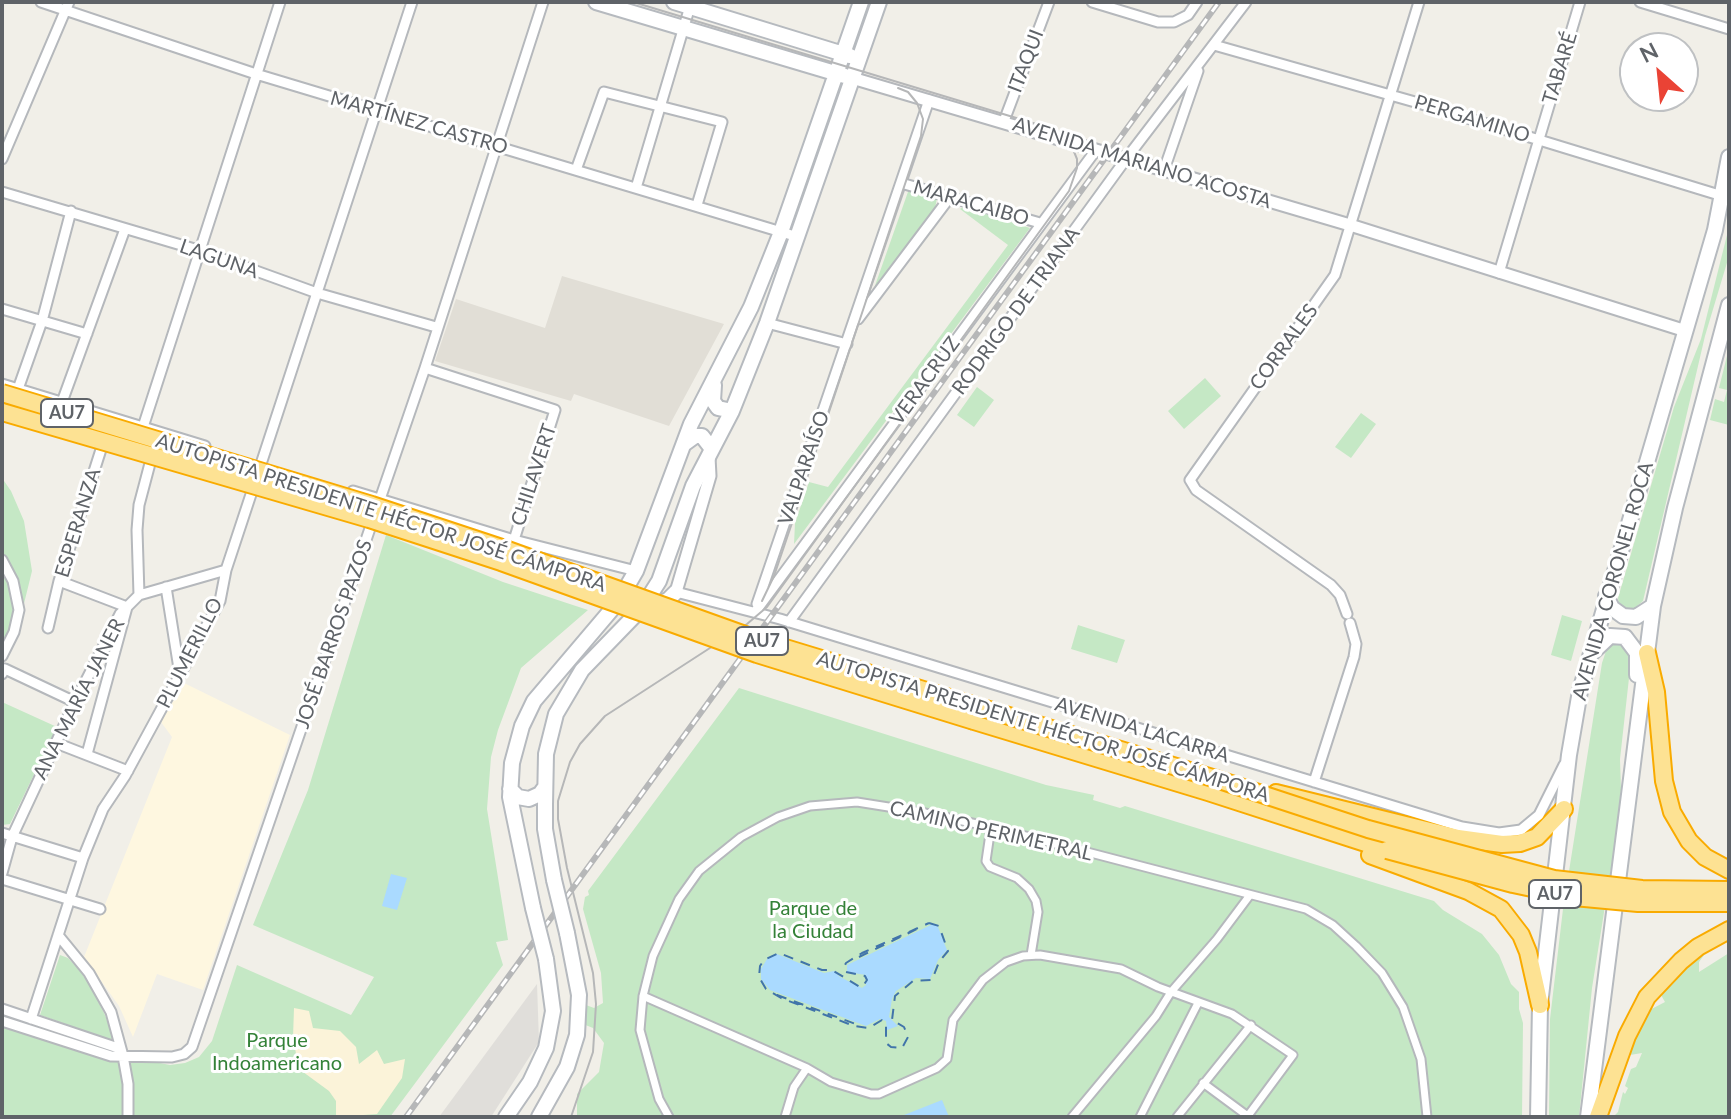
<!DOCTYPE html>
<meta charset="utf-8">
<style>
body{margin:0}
#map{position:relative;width:1731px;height:1119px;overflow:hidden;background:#f1efe8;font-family:Lato,sans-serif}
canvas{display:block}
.frame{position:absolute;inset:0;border:4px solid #5f6368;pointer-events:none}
.north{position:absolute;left:1619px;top:32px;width:80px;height:80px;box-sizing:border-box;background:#fff;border:2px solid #bfc1c3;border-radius:50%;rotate:333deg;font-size:22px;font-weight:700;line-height:32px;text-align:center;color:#5f6368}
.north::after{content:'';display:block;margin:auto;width:28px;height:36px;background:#ea4335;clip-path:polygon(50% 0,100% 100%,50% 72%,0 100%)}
</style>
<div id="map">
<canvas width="1731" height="1119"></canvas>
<div class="frame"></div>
<div class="north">N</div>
</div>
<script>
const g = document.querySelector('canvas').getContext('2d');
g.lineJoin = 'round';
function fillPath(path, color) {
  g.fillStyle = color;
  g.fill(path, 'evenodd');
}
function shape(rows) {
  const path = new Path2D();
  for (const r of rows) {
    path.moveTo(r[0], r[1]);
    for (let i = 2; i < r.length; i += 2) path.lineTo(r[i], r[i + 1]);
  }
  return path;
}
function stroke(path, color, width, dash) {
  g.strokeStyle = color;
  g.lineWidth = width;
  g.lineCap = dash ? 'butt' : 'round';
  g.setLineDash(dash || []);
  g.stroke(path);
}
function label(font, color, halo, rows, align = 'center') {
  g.font = font + ' Lato,sans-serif';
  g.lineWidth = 6;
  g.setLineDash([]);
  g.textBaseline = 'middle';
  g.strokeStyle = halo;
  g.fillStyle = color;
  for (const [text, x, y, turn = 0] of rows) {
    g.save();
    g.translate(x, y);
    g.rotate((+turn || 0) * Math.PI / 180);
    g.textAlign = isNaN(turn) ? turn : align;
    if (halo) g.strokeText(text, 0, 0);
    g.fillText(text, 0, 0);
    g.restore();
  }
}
fillPath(shape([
 [184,683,290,735,203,990,157,974,133,1037,119,1006,84,957,172,737,161,722]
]), '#fef7e0');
fillPath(shape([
 [537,984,539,1042,491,1117,439,1117]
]), '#e0deda');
fillPath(shape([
 [562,276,724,324,669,426,574,394,571,401,435,361,456,299,545,328]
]), '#e1ded6');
fillPath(shape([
 [909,189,937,198,935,209,871,297],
 [963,207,1030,228,794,544,795,523,809,482,828,487,1008,245,960,209],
 [1729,227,1729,256,1705,336,1643,601,1635,608,1626,611,1619,605,1618,598,1674,407,1701,339],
 [1729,348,1727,414,1729,425,1710,420,1715,399,1724,402,1727,390,1719,388],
 [1205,378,1221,396,1184,429,1168,411],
 [977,387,994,400,974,427,957,415],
 [1361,413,1376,424,1351,458,1335,447],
 [2,478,11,491,24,521,32,571,18,628,2,654],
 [386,535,503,582,588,610,521,668,498,730,491,757,487,809,508,940,496,942,503,965,390,1117,2,1117,2,1009,121,1049,124,1056,170,1065,185,1063,199,1057,212,1041,237,965,351,1015,374,977,253,925,308,790],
 [1562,615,1582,621,1571,661,1551,655],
 [1078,625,1125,640,1117,663,1071,649],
 [1615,638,1636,653,1629,678,1620,759,1621,790,1618,824,1592,988,1579,1117,1549,1117,1550,1019,1563,909,1602,663,1609,642],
 [739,688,1046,785,1094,795,1093,800,1120,808,1125,806,1434,901,1443,910,1482,934,1499,955,1511,984,1519,992,1519,1009,1523,1023,1522,1117,577,1117,577,1094,599,1072,604,1043,593,1028,583,1024,581,1011,586,1005,594,1008,603,1003,601,973,583,909,585,897,589,895,588,891],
 [2,702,57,727,10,824,2,825],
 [1696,953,1704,955,1699,962,1699,972,1729,953,1729,1117,1613,1117,1618,1112,1623,1092,1625,1094,1628,1088,1625,1086,1631,1069,1636,1067,1642,1053,1630,1055,1626,1049,1629,1040,1636,1037,1640,1015,1665,1002,1661,995,1662,985],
 [60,955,68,958,80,971,91,987,105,1015,114,1041,40,1015]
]), '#c5e8c5');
fillPath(shape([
 [294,1008,309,1011,313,1028,340,1031,356,1047,359,1064,377,1050,384,1064,405,1059,402,1078,377,1114,336,1117,336,1101,329,1091,299,1069,293,1038]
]), '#fbf3d9');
fillPath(shape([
 [391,874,407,878,397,910,382,906],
 [933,924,938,927,947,950,938,960,930,979,916,978,896,991,892,999,889,1017,898,1026,887,1030,886,1021,880,1019,866,1026,770,990,761,979,761,969,767,959,777,954,824,973,834,971,840,977,862,988,866,985,866,975,847,972,847,965],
 [942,1100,949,1117,899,1117]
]), '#aadaff');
stroke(shape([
 [929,923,939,926,948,951,939,962,932,980,913,981,895,996,892,1020,904,1027,908,1037,902,1048,891,1047,886,1043,886,1026,882,1020,869,1028,854,1026,781,998,766,989,759,977,760,966,764,960,779,953,822,970,832,970,860,987,863,986,867,980,865,976,846,972,844,967,846,963,862,953,929,923],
 [859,957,921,927],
 [777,995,861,1026]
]), '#4174aa', 2, [10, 8]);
const pedestrian = shape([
 [991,827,986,861,990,867,1017,878,1029,889,1036,901,1038,912,1031,955],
 [643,996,807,1068],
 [1203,1083,1249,1117],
 [669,1117,659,1099,640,1030,643,996,653,956,679,899,699,871,741,837,778,817,810,806,857,802,920,812,991,827,1306,909,1333,925,1356,946,1382,973,1403,1007,1421,1059,1427,1117],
 [785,1117,794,1087,807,1068,831,1082,871,1094,879,1094,937,1068,947,1059,953,1020,983,980,1006,962,1023,956,1040,955,1121,969,1158,987,1232,1014,1293,1055,1247,1117],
 [1072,1117,1156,1016,1171,992,1217,939,1250,895],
 [1140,1117,1198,1003],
 [1177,1117,1251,1025]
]);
const minor = shape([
 [41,2,256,74,798,237],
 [1092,2,1158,22,1174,22,1188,15,1197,2],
 [1640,2,1729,29],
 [1214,45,1415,102,1729,198],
 [1004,121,1049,2],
 [2,159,69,2],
 [576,170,604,92,722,122,697,205],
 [1164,170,1198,71],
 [901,183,1040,223],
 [636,188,691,3],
 [2,192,198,250,317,293,436,327],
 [1499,273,1580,2],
 [2,309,87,334],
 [858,319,950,197],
 [767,323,847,344],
 [425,368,555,410,514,540],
 [2,384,205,446],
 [18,389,42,321,71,211],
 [62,402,125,229],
 [143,427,280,2],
 [353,491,514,540,636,571],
 [2,560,13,581,19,610,14,632,2,656],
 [59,581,127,607,87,754],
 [166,587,180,675],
 [676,592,780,619,1462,827,1499,833,1521,830,1539,815,1564,765],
 [139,595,226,570],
 [757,604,929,100],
 [755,612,1096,150],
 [1347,614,1340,595,1331,585,1196,490,1190,480,1335,275,1419,2],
 [789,622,1126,159,1246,2],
 [48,628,59,581,104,440],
 [2,674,5,669,75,702],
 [56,743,128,771],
 [1314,782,1354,657,1356,644,1350,623],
 [2,833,83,858],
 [2,873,12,837,75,702,120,614,139,595,137,530,139,505,153,452],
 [2,879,100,909],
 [58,935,89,973,111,1012,123,1056,128,1084,128,1117],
 [2,1009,121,1049],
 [31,1019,83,858,103,809,125,776,220,601,226,570,261,464,412,2],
 [2,1021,111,1056,172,1057,184,1054,192,1047,425,368,543,2]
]);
const tertiary = shape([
 [852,78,1350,225,1686,331],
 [676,592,710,476,709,457]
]);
const secondary = shape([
 [596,2,845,76],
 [674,2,850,56],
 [714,385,713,401,718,408,732,411],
 [684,444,695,436,702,436,712,449],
 [1606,596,1612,608,1623,616,1636,617,1653,606],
 [654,606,668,600,676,592],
 [1592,653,1610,636,1625,637,1637,653,1637,675],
 [510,789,518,797,529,799,540,794,545,787],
 [554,880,545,829,545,805,546,754,556,714,582,670,642,608,659,581,693,486,732,411,767,323,879,2],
 [533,908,510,797,512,763,522,726,534,701,618,602,636,571,691,424,751,307,781,232,861,2],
 [506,1117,530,1082,546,1048,553,1011,546,959],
 [539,1117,567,1067,577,1035,579,995,567,933],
 [1538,1117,1540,1005,1569,755,1580,691,1715,230,1729,157],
 [1588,1117,1653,606,1675,508,1729,305]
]);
const motorway = shape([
 [1647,653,1656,692,1664,781,1672,812,1689,841,1705,857,1729,870],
 [974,721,1208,792,1387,850],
 [1276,793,1458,838,1502,844,1520,843,1537,837,1564,809],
 [1370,855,1468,891,1501,909,1521,935,1528,952,1540,1005],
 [1598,1117,1627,1036,1647,997,1681,961,1698,947,1729,930]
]);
stroke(pedestrian, '#b5b8bc', 11);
stroke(minor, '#b5b8bc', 13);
stroke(tertiary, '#b5b8bc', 15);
stroke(secondary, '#b6babf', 18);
stroke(motorway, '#f9ab00', 20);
stroke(pedestrian, '#fff', 7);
stroke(minor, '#fff', 9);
stroke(tertiary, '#fff', 11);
stroke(secondary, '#fff', 14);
stroke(motorway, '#fde293', 16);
stroke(shape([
 [762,601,774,576,792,523,921,136,923,119,917,103,908,92,898,88],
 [571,1117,593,1052,596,1004,593,973,567,868,558,819,558,801,570,762,580,744,605,716,747,624,767,607,1069,191,1077,168,1077,159,1070,142,1056,130,633,2]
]), '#b6b7b8', 2);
const rail = shape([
 [406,1117,1219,2]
]);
stroke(rail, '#b6b7b8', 6);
stroke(rail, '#fff', 3, [9]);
const secondaryBridge = shape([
 [554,880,567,933],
 [533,908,546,959]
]);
const motorwayBridge = shape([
 [2,393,372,505,505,549,759,640,1216,779,1368,829,1554,879,1642,889,1729,890],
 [2,412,369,519,501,562,757,654,974,721],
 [1387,850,1513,884,1574,897,1638,903,1729,903]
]);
stroke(secondaryBridge, '#b6babf', 18, []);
stroke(motorwayBridge, '#f9ab00', 20, []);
stroke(secondaryBridge, '#fff', 14);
stroke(motorwayBridge, '#fde293', 16);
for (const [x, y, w] of [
 [67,413,52],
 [762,641,52],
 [1555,894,52]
]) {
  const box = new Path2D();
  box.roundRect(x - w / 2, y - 14, w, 28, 6);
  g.fillStyle = '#fff';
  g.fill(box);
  stroke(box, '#5f6368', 2);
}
label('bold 18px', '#5f6368', null, [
 ["AU7",67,413],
 ["AU7",762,641],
 ["AU7",1555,894]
]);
label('20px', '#5f6368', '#fff', [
 ["ITAQUI",1026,61,-69],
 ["TABARÉ",1560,68,-73],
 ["PERGAMINO",1472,119,17],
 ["MARTÍNEZ CASTRO",419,123,16],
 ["AVENIDA MARIANO ACOSTA",1142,163,17],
 ["MARACAIBO",971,203,16],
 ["LAGUNA",219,259,19],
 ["RODRIGO DE TRIANA",1016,311,-54],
 ["CORRALES",1284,347,-54],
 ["VERACRUZ",925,381,-54],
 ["VALPARAÍSO",804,468,-71],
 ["CHILAVERT",534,475,-72],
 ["AUTOPISTA PRESIDENTE HÉCTOR JOSÉ CÁMPORA",381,513,18],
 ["ESPERANZA",78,523,-73],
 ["AVENIDA CORONEL ROCA",1613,581,-74],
 ["JOSÉ BARROS PAZOS",334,634,-71],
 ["PLUMERILLO",190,653,-63],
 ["ANA MARÍA JANER",79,699,-63],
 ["AUTOPISTA PRESIDENTE HÉCTOR JOSÉ CÁMPORA",1043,727,17],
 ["AVENIDA LACARRA",1142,730,17],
 ["CAMINO PERIMETRAL",991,831,13]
]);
label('20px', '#348238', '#fff', [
 ["Parque de",813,909],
 ["la Ciudad",813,932],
 ["Parque",277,1041],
 ["Indoamericano",277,1064]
]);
</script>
